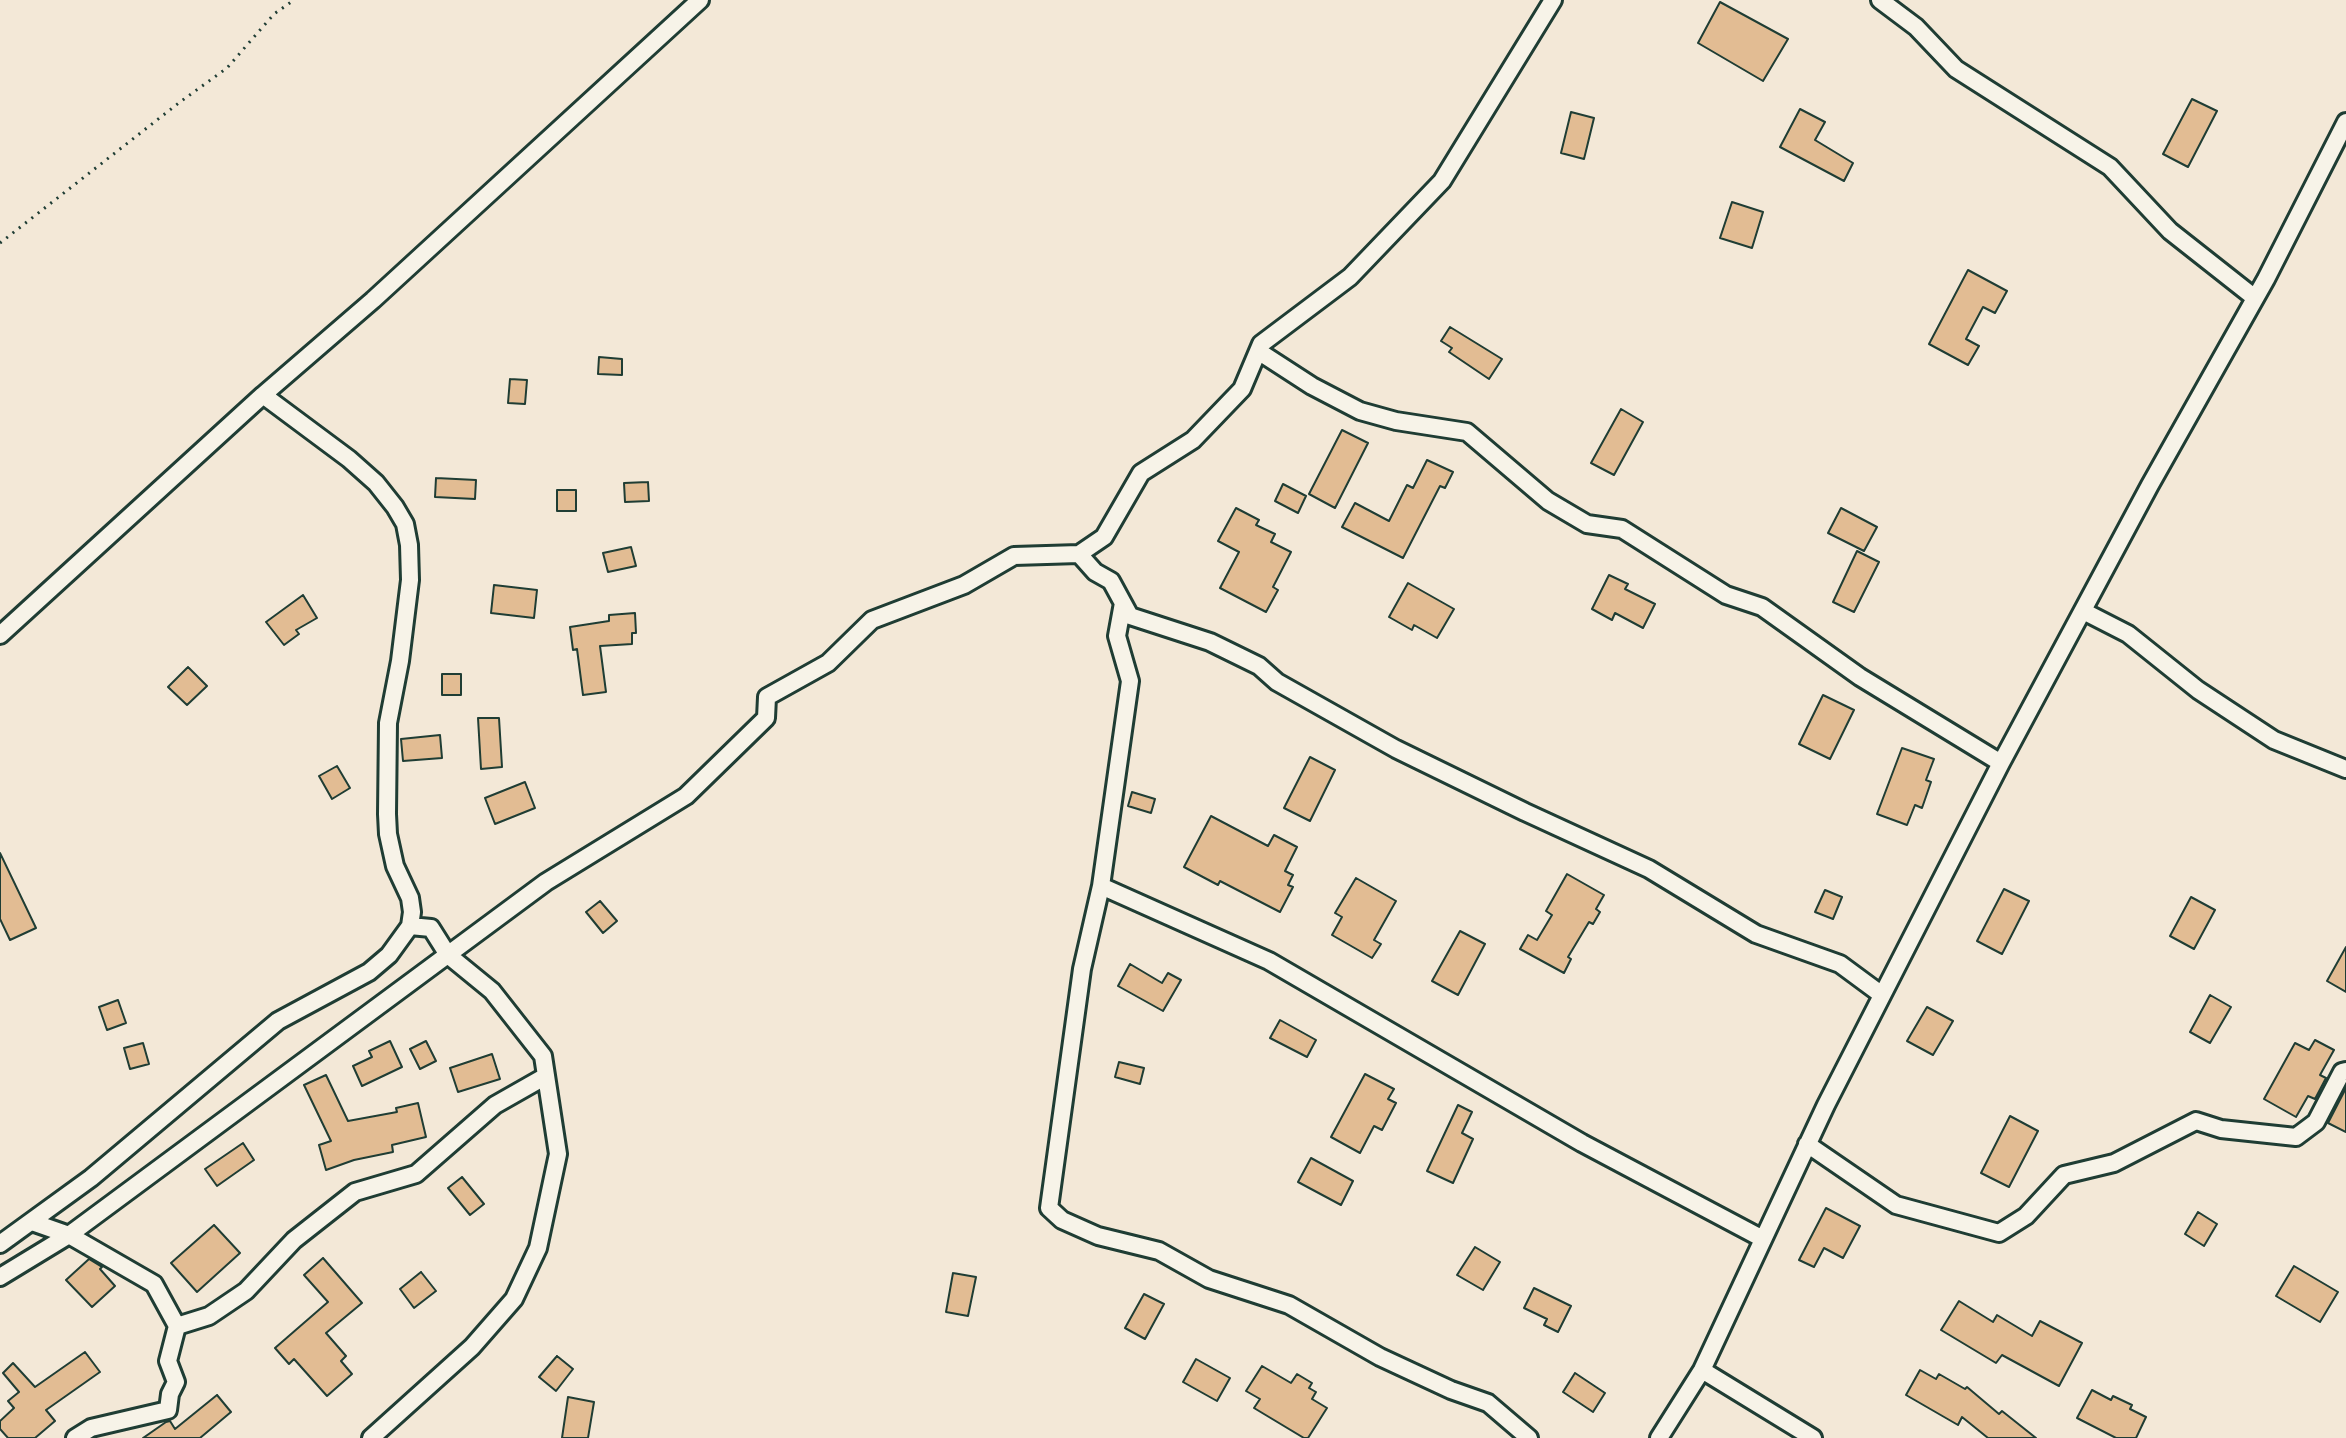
<!DOCTYPE html>
<style>
body{margin:0}
canvas{display:block;background:#f3e8d7}
</style>
<canvas width="2346" height="1438"></canvas>
<script>
const g = document.querySelector('canvas').getContext('2d');
g.lineJoin = 'round';
function fillPath(path, color) {
  g.fillStyle = color;
  g.fill(path, 'evenodd');
}
function shape(rows) {
  const path = new Path2D();
  for (const r of rows) {
    path.moveTo(r[0], r[1]);
    for (let i = 2; i < r.length; i += 2) path.lineTo(r[i], r[i + 1]);
  }
  return path;
}
function stroke(path, color, width, dash) {
  g.strokeStyle = color;
  g.lineWidth = width;
  g.lineCap = dash ? 'butt' : 'round';
  g.setLineDash(dash || []);
  g.stroke(path);
}
const building = shape([
 [1720,2,1788,39,1763,81,1698,43,1720,2],
 [2192,99,2217,111,2188,167,2163,154,2192,99],
 [1800,109,1825,122,1815,140,1853,163,1844,181,1780,147,1800,109],
 [1571,112,1594,118,1584,159,1561,153,1571,112],
 [1732,202,1763,212,1752,248,1720,238,1732,202],
 [1968,270,2007,291,1995,313,1983,307,1966,339,1979,346,1968,365,1929,344,1968,270],
 [1450,327,1502,359,1489,379,1449,352,1452,348,1441,341,1450,327],
 [599,357,622,359,622,375,598,374,599,357],
 [510,379,527,380,525,404,508,403,510,379],
 [1621,409,1643,422,1614,475,1591,463,1621,409],
 [1342,430,1368,443,1335,508,1309,494,1342,430],
 [1427,460,1453,472,1445,488,1440,486,1403,558,1342,527,1355,503,1389,521,1407,485,1413,488,1427,460],
 [436,478,476,480,475,499,435,497,436,478],
 [648,482,649,501,625,502,624,483,648,482],
 [1283,484,1306,496,1298,513,1275,501,1283,484],
 [557,490,576,490,576,511,557,511,557,490],
 [1236,508,1259,520,1256,525,1275,534,1271,542,1291,552,1273,587,1278,590,1266,612,1220,588,1239,552,1218,541,1236,508],
 [1841,508,1877,527,1864,551,1828,533,1841,508],
 [631,547,636,566,608,572,603,553,631,547],
 [1857,551,1879,562,1854,612,1833,602,1857,551],
 [1609,575,1628,584,1625,589,1655,604,1643,628,1615,613,1612,620,1592,609,1609,575],
 [1408,583,1454,609,1437,638,1414,625,1412,630,1389,617,1408,583],
 [494,585,537,590,534,618,491,613,494,585],
 [303,595,317,618,296,630,299,634,284,645,266,622,303,595],
 [635,613,636,633,632,633,632,644,600,646,606,692,583,695,577,649,573,650,570,627,609,621,609,615,635,613],
 [188,667,207,686,187,705,168,687,188,667],
 [442,674,461,674,461,695,442,695,442,674],
 [1823,695,1854,710,1830,759,1799,744,1823,695],
 [478,718,499,718,502,767,481,769,478,718],
 [440,735,442,758,403,761,401,739,440,735],
 [1902,748,1934,759,1926,780,1931,782,1922,808,1915,805,1907,825,1877,814,1902,748],
 [1310,757,1335,770,1310,821,1284,808,1310,757],
 [337,766,350,788,332,799,319,776,337,766],
 [525,782,535,808,495,824,485,798,525,782],
 [1132,792,1155,799,1151,813,1128,806,1132,792],
 [1211,816,1268,846,1274,835,1297,847,1285,871,1293,875,1288,885,1293,887,1280,912,1220,881,1218,885,1184,867,1211,816],
 [0,853,36,928,10,940,0,919,0,853],
 [1567,874,1604,895,1596,909,1600,912,1593,924,1589,922,1568,957,1571,959,1564,973,1520,949,1528,935,1537,940,1552,915,1546,911,1567,874],
 [1356,878,1396,901,1374,940,1381,944,1372,958,1332,935,1342,917,1335,913,1356,878],
 [2004,889,2029,901,2002,954,1977,941,2004,889],
 [1825,890,1842,897,1833,919,1815,912,1825,890],
 [2191,897,2215,910,2194,949,2170,936,2191,897],
 [600,901,617,921,603,933,586,912,600,901],
 [1460,931,1485,944,1458,995,1432,981,1460,931],
 [2346,947,2346,992,2327,981,2346,947],
 [1130,964,1162,983,1168,973,1181,980,1163,1011,1118,986,1130,964],
 [2210,995,2231,1007,2210,1043,2190,1032,2210,995],
 [118,1000,126,1023,107,1030,99,1007,118,1000],
 [1927,1007,1953,1021,1933,1055,1907,1041,1927,1007],
 [1280,1020,1316,1040,1307,1057,1270,1038,1280,1020],
 [2315,1040,2334,1050,2320,1075,2326,1078,2315,1099,2308,1096,2296,1117,2264,1099,2295,1043,2309,1050,2315,1040],
 [390,1041,402,1067,362,1086,353,1066,372,1057,369,1051,390,1041],
 [426,1041,436,1061,420,1069,410,1049,426,1041],
 [143,1043,149,1064,130,1069,124,1048,143,1043],
 [492,1054,500,1079,458,1092,450,1068,492,1054],
 [1119,1062,1144,1068,1140,1084,1115,1077,1119,1062],
 [1365,1074,1394,1089,1388,1099,1396,1103,1382,1130,1374,1126,1360,1153,1331,1137,1365,1074],
 [326,1075,348,1121,397,1112,396,1108,418,1103,426,1137,392,1145,393,1152,354,1160,326,1170,319,1145,331,1141,304,1085,326,1075],
 [2346,1088,2346,1132,2328,1123,2346,1088],
 [1458,1105,1472,1112,1462,1133,1473,1139,1453,1183,1427,1171,1458,1105],
 [2010,1116,2038,1131,2009,1187,1981,1173,2010,1116],
 [243,1143,254,1160,217,1186,205,1169,243,1143],
 [1311,1158,1353,1181,1341,1205,1298,1182,1311,1158],
 [462,1177,484,1204,470,1215,448,1188,462,1177],
 [1826,1208,1860,1226,1843,1258,1824,1248,1814,1267,1799,1260,1826,1208],
 [2198,1212,2217,1224,2204,1246,2185,1234,2198,1212],
 [214,1225,240,1253,197,1292,171,1263,214,1225],
 [1475,1247,1500,1262,1483,1290,1457,1275,1475,1247],
 [323,1258,362,1303,326,1333,346,1356,341,1361,352,1374,327,1396,294,1359,289,1364,275,1348,328,1302,304,1275,323,1258],
 [89,1259,102,1267,100,1269,115,1286,92,1307,66,1280,89,1259],
 [2294,1266,2338,1292,2320,1322,2276,1296,2294,1266],
 [421,1272,436,1291,414,1308,400,1289,421,1272],
 [953,1273,976,1277,968,1316,946,1312,953,1273],
 [1534,1288,1571,1306,1558,1332,1544,1325,1547,1319,1524,1308,1534,1288],
 [1144,1294,1164,1304,1145,1339,1125,1328,1144,1294],
 [1959,1301,1993,1322,1997,1315,2032,1336,2040,1321,2082,1343,2059,1386,2002,1355,1996,1363,1941,1330,1959,1301],
 [85,1352,100,1372,46,1410,55,1421,35,1438,8,1438,0,1429,0,1421,14,1408,8,1401,19,1392,3,1373,13,1363,35,1387,85,1352],
 [557,1356,573,1369,556,1391,539,1377,557,1356],
 [1196,1359,1230,1378,1217,1401,1183,1382,1196,1359],
 [1262,1366,1291,1383,1297,1374,1312,1383,1309,1388,1316,1392,1312,1399,1327,1408,1308,1438,1304,1438,1254,1408,1260,1399,1246,1391,1262,1366],
 [1920,1370,1936,1379,1939,1374,1965,1389,1967,1387,1999,1414,2002,1411,2036,1438,1988,1438,1962,1417,1958,1425,1906,1395,1920,1370],
 [1575,1373,1605,1393,1593,1412,1563,1392,1575,1373],
 [2092,1390,2111,1400,2113,1396,2132,1405,2130,1409,2146,1417,2136,1438,2116,1438,2077,1418,2092,1390],
 [217,1395,231,1412,200,1438,143,1438,166,1422,170,1421,175,1429,217,1395],
 [568,1397,594,1402,588,1438,562,1438,568,1397]
]);
fillPath(building, '#e2bc93');
stroke(building, '#1f3d34', 2);
const minor = shape([
 [1880,0,1916,27,1956,69,2110,167,2170,231,2255,298],
 [1258,351,1312,386,1360,411,1396,421,1467,432,1548,501,1587,524,1622,529,1726,595,1762,607,1860,677,2001,763],
 [1079,554,1095,572,1111,581,1130,616,1210,642,1259,666,1277,682,1396,749,1525,812,1649,869,1756,934,1840,964,1882,995],
 [1123,603,1117,636,1130,681,1101,886,1269,961,1582,1143,1763,1239],
 [2083,611,2128,634,2198,690,2274,740,2346,769],
 [0,635,263,395,373,300,700,0],
 [1101,886,1082,969,1049,1208,1062,1220,1098,1236,1159,1251,1209,1279,1289,1305,1380,1357,1451,1390,1488,1403,1529,1438],
 [1807,1144,1896,1205,1999,1233,2026,1216,2064,1175,2114,1163,2196,1121,2221,1129,2296,1137,2316,1122,2342,1072,2346,1071],
 [32,1222,69,1235,154,1284,177,1326,168,1361,176,1382,170,1394,168,1410,91,1428,75,1438],
 [0,1244,91,1178,278,1021,369,972,389,955,410,926,412,912,410,898,395,866,388,834,387,814,388,723,400,661,410,580,409,545,405,524,395,507,376,483,349,459,263,395],
 [0,1277,69,1235,546,882,686,796,766,718,767,697,828,663,872,620,964,585,1014,556,1079,554,1104,537,1141,473,1193,440,1242,389,1261,344,1350,277,1442,181,1553,0],
 [177,1326,209,1316,246,1291,294,1240,355,1192,416,1174,495,1105,546,1076],
 [1702,1370,1813,1438],
 [371,1438,472,1347,514,1299,538,1248,558,1154,543,1056,492,991,448,955,431,928,410,926],
 [1659,1438,1702,1370,1826,1105,2001,763,2150,485,2266,279,2346,122]
]);
stroke(minor, '#1f3d34', 22);
stroke(shape([
 [0,243,180,102,227,68,274,14,294,0]
]), '#1f3d34', 3, [2, 6]);
stroke(minor, '#f7f3e8', 16);
</script>
